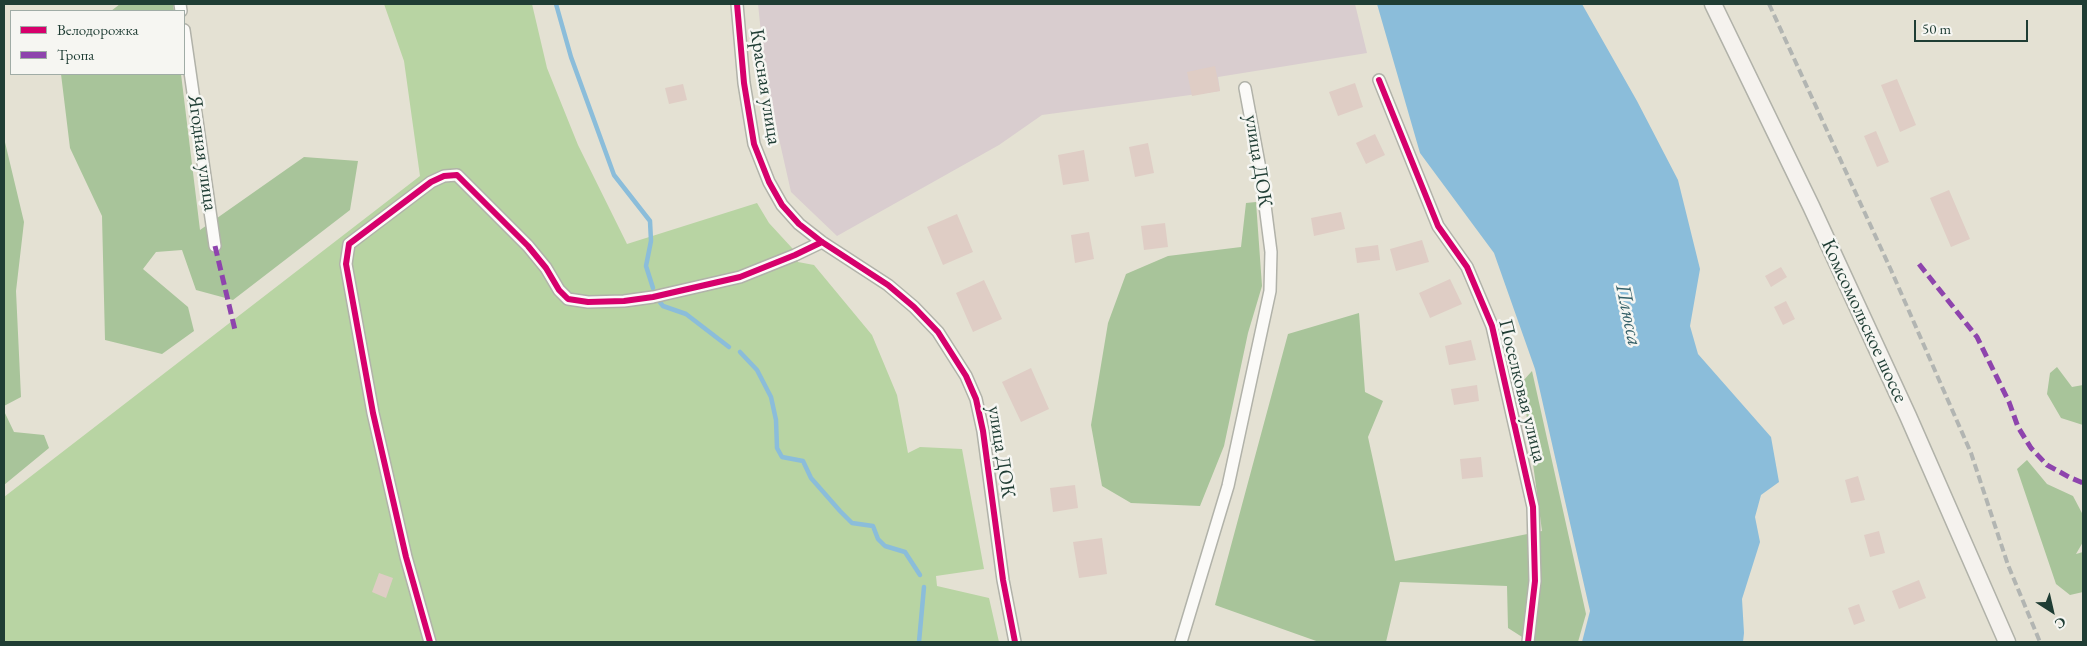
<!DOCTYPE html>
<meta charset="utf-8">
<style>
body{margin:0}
#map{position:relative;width:2087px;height:646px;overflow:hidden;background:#e4e1d3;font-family:"EB Garamond",serif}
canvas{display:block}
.frame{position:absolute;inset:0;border:5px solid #1f3d34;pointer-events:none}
.legend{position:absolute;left:10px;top:10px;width:175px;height:65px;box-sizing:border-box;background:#f6f6f2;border:1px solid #a0aca6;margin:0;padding:6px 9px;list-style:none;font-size:15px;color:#1f3d34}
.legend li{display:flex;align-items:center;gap:10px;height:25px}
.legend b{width:25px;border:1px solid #a0aca6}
.north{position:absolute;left:2027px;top:586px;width:50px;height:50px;-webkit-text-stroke:4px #f6f6f2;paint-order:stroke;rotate:145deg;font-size:14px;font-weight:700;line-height:20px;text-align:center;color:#1f3d34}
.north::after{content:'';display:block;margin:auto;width:18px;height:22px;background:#1f3d34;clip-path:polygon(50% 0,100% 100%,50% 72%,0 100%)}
.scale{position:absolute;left:1914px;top:20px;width:114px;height:22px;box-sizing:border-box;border:2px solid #1f3d34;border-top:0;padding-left:6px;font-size:15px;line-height:18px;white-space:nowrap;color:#1f3d34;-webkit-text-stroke:4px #f6f6f2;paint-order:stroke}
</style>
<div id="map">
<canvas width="2087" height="646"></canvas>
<div class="frame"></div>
<ul class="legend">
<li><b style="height:6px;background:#d6006c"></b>Велодорожка</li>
<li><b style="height:6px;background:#8e44ad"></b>Тропа</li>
</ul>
<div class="north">С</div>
<div class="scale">50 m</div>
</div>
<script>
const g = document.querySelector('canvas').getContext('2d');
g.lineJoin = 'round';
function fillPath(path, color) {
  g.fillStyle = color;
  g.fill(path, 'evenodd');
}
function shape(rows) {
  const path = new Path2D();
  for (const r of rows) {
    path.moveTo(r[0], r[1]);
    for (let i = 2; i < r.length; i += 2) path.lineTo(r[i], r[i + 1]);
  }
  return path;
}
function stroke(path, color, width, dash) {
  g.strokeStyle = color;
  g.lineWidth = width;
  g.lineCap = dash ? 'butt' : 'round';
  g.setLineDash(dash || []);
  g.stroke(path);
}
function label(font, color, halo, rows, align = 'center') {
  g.font = font + ' "EB Garamond",serif';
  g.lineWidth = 5;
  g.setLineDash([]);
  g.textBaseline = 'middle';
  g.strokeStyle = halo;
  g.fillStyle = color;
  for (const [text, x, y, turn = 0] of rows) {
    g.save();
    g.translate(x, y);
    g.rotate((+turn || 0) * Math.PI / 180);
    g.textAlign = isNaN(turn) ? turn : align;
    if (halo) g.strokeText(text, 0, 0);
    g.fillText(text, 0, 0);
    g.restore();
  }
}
fillPath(shape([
 [758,4,1355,4,1367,53,1218,77,1220,91,1042,115,999,145,837,236,791,192,766,81]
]), '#d9cdcf');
fillPath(shape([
 [384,4,532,4,547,68,578,145,627,244,757,203,769,223,792,248,798,262,814,265,872,335,897,395,908,453,920,447,962,449,984,569,936,576,937,586,989,598,999,642,4,642,4,497,420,176,404,61]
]), '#b8d4a3');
fillPath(shape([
 [120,4,173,4,174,11,111,11],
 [61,74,181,74,200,230,304,157,358,161,350,210,233,300,196,290,182,250,156,252,143,269,188,307,194,331,162,354,105,340,102,216,70,148],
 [4,138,24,222,16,291,21,397,4,406],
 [1256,202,1262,286,1248,333,1224,446,1200,506,1131,503,1102,486,1091,425,1108,323,1126,274,1168,256,1241,247,1246,203],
 [1359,313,1365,392,1383,401,1368,437,1395,561,1542,531,1522,382,1532,371,1586,614,1578,642,1530,642,1508,628,1507,586,1400,582,1386,642,1319,642,1215,605,1288,334],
 [2057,367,2072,387,2083,385,2083,425,2061,418,2047,394,2050,373],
 [4,411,14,432,44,435,49,448,4,485],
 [2027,460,2047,484,2073,496,2083,515,2083,542,2076,554,2083,552,2083,592,2070,595,2056,584,2017,469]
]), '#a8c49a');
fillPath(shape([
 [1377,4,1582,4,1637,101,1678,180,1700,269,1690,326,1698,354,1771,437,1779,482,1761,495,1755,517,1760,542,1742,599,1744,633,1743,642,1582,642,1590,611,1535,369,1494,253,1420,153]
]), '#8bbdda');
stroke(shape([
 [556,4,571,57,614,175,650,221,651,241,646,266,653,288],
 [659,301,663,306,686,314,729,347],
 [740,352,757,370,771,397,776,420,777,448,782,457,803,461,811,478,840,511,852,523,873,526,878,539,885,546,905,552,920,575],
 [919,642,924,587]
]), '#8bbdda', 4.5);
fillPath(shape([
 [1215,66,1220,91,1192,96,1187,72],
 [1897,79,1916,125,1900,132,1881,85],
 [1355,83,1363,107,1338,116,1329,92],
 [683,84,687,100,669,104,665,88],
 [1876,131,1889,162,1877,167,1864,136],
 [1375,134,1385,155,1366,164,1356,143],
 [1148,143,1154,173,1135,177,1129,147],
 [1084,150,1089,181,1063,185,1058,155],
 [1949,190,1970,239,1951,247,1930,198],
 [1341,212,1345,229,1314,236,1311,218],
 [957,214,973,252,943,265,927,227],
 [1165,223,1168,247,1144,250,1141,226],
 [1089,232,1094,259,1075,263,1071,235],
 [1422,240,1429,262,1396,271,1390,249],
 [1378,245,1380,260,1357,263,1355,248],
 [1781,267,1787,277,1771,287,1765,276],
 [1450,279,1462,304,1430,318,1419,293],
 [984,280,1002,319,973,332,956,293],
 [1786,301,1795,319,1783,325,1774,307],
 [1471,340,1476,360,1449,365,1445,346],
 [1031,368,1049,409,1021,422,1002,382],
 [1477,385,1479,401,1454,405,1451,389],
 [1481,457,1483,477,1462,479,1460,459],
 [1858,476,1865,500,1851,503,1845,480],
 [1075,485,1078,508,1053,512,1050,488],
 [1879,531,1885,553,1870,557,1864,535],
 [1102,538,1107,574,1079,578,1073,542],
 [379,573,393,578,386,598,372,592],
 [1919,580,1926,598,1899,609,1892,591],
 [1859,604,1865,621,1854,625,1848,608]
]), '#dfcdc5');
const minor = shape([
 [180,4,181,11],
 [737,4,744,83,754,144,769,182,782,205,799,224,822,242,888,285,914,307,938,332,966,376,976,399,983,431,1003,580,1015,642],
 [184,30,215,246],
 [1379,80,1438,226,1467,267,1492,326,1533,507,1535,581,1528,642],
 [430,642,406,557,373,413,346,264,349,244,431,182,444,176,457,175,528,246,546,268,559,290,568,299,588,302,624,301,653,297,740,277,795,255,822,242],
 [1181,642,1228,486,1270,291,1271,252,1261,174,1245,88]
]);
const secondary = shape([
 [1713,4,1811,206,1908,416,2007,642]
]);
stroke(minor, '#b1b2a9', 14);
stroke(secondary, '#b1b2a9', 19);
stroke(minor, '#fbfaf8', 11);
stroke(secondary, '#f5f2ee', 16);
stroke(shape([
 [1769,4,1891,270,1971,453,2008,565,2040,642]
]), '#b2b5b2', 4, [8, 4]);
stroke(shape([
 [215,246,235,330],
 [1919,264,1977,337,2009,402,2018,427,2031,448,2047,465,2069,477,2083,483]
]), '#8e44ad', 5, [10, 5]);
stroke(shape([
 [737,4,744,83,754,144,769,182,782,205,799,224,822,242,888,285,914,307,938,332,966,376,976,399,983,431,1003,580,1015,642],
 [1379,80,1438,226,1467,267,1492,326,1533,507,1535,581,1528,642],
 [430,642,406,557,373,413,346,264,349,244,431,182,444,176,457,175,528,246,546,268,559,290,568,299,588,302,624,301,653,297,740,277,795,255,822,242]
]), '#d6006c', 6);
label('20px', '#1f3d34', '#f6f6f2', [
 ["Красная улица",765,87,81],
 ["Ягодная улица",202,153,82],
 ["улица ДОК",1258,161,81],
 ["Комсомольское шоссе",1864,321,65],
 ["Поселковая улица",1522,391,76],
 ["улица ДОК",1001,452,81]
]);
label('italic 21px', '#345f67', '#f6f6f2', [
 ["Плюсса",1628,315,78]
]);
</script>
